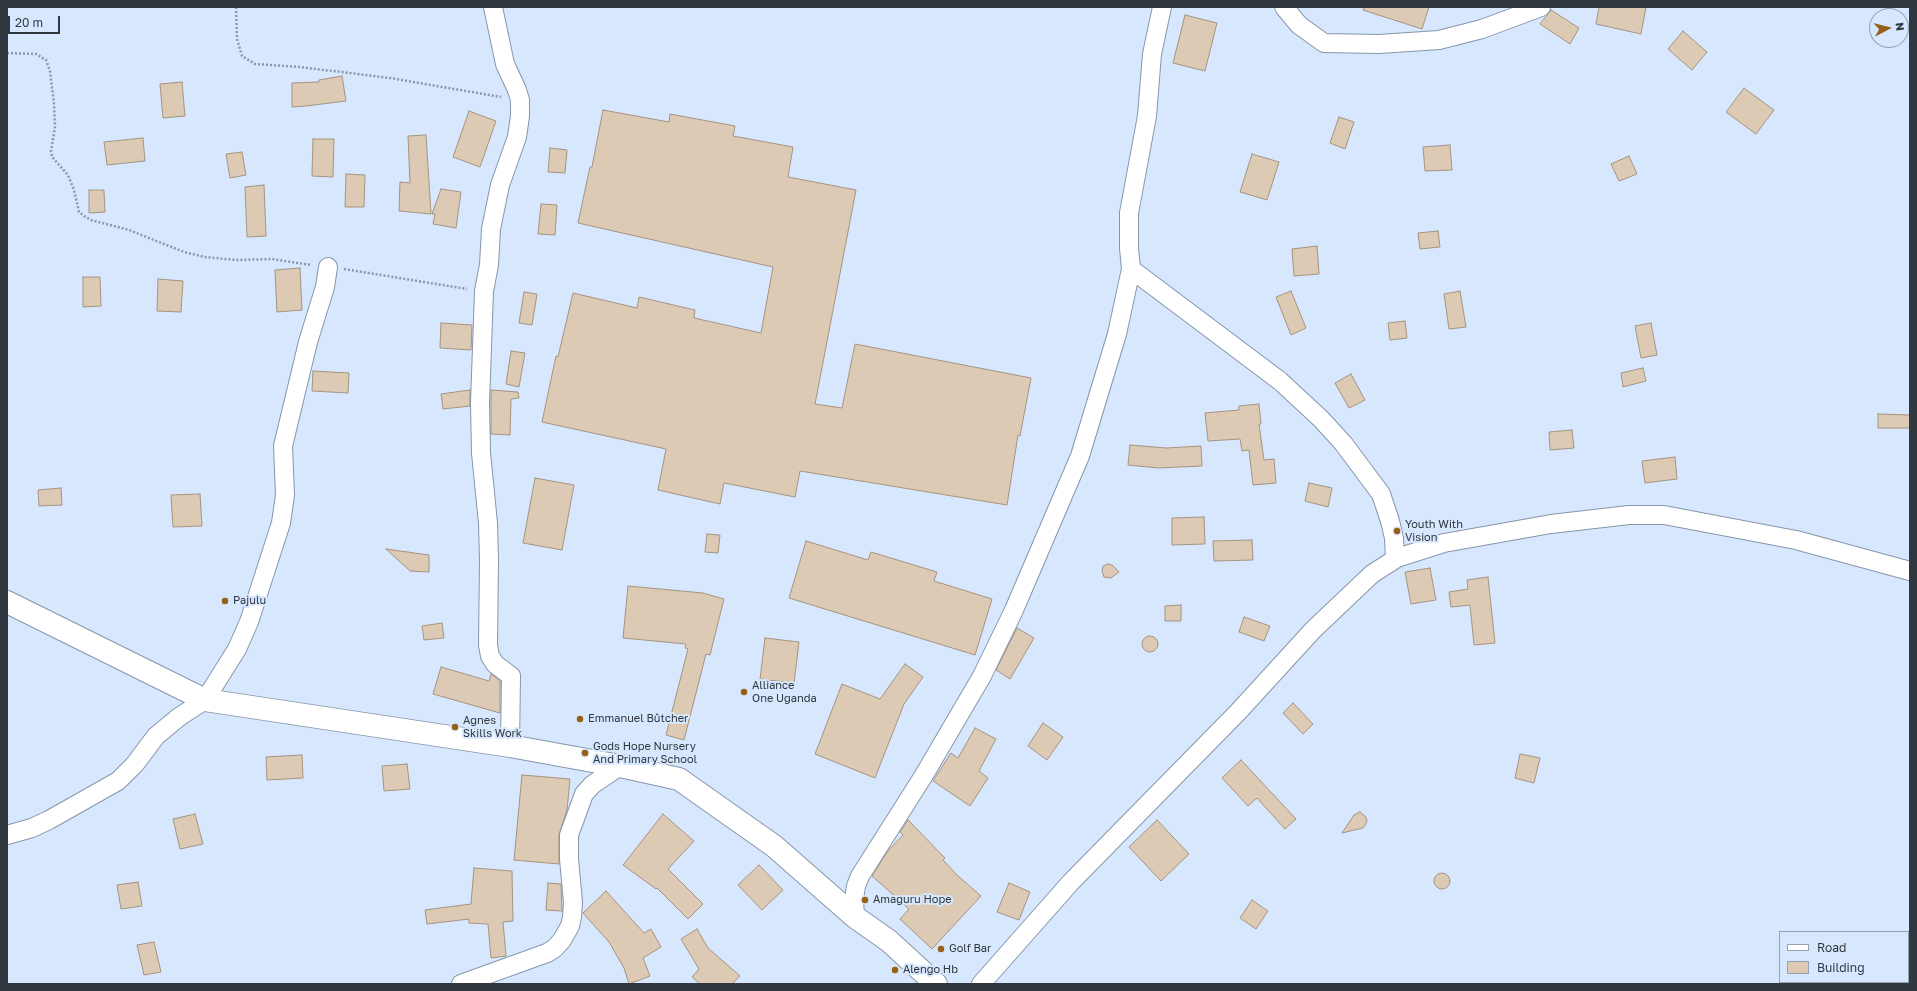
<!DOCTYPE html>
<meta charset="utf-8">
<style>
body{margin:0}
#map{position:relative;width:1917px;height:991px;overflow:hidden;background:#d7e7fd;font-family:"Golos Text",sans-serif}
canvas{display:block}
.frame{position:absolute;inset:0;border:8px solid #30373f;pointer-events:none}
.legend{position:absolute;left:1779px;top:931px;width:130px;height:52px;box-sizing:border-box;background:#d7e7fd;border:1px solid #94a1b1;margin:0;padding:5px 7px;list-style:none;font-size:12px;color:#30373f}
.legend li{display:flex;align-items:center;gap:8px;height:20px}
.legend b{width:20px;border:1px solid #94a1b1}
.north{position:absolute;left:1869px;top:8px;width:40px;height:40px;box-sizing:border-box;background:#d7e7fd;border:1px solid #94a1b1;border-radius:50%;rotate:83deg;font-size:11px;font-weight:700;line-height:16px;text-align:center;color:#30373f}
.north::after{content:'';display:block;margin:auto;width:14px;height:18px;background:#966117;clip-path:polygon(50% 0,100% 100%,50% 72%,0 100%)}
.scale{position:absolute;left:8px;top:16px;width:52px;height:18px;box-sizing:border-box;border:2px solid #30373f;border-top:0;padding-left:5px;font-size:12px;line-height:14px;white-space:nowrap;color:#30373f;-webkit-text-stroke:3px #d7e7fd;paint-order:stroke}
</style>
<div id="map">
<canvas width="1917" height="991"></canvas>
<div class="frame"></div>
<ul class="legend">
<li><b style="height:5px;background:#fff"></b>Road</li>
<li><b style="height:11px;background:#dccab5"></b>Building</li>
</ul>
<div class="north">N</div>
<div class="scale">20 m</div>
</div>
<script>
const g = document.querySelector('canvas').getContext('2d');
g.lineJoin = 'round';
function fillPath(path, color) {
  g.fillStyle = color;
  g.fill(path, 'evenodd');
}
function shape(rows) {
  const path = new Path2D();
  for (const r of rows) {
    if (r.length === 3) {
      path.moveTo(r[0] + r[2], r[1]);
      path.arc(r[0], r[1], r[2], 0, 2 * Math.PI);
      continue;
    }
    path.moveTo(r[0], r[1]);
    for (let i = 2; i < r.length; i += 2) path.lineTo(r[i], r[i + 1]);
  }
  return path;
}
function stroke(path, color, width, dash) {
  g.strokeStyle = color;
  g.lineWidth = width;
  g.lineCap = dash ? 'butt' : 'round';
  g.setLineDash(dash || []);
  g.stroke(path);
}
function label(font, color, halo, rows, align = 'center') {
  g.font = font + ' "Golos Text",sans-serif';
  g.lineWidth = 4;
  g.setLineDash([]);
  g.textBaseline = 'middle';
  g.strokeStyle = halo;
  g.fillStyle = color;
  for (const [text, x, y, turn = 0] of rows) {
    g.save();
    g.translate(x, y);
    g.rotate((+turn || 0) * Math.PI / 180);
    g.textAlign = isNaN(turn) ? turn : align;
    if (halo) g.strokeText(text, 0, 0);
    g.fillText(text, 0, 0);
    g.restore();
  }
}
const building = shape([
 [1364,7,1429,7,1422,29,1363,10,1364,7],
 [1599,7,1646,7,1641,34,1596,24,1599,7],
 [1551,10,1579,28,1570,44,1540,24,1551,10],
 [1185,15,1217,23,1205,71,1173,63,1185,15],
 [1683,31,1707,52,1692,70,1668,49,1683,31],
 [342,76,346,101,306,106,292,107,292,83,319,82,319,80,342,76],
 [182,82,185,116,163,118,160,84,182,82],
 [1744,88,1774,110,1756,134,1726,112,1744,88],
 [603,110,669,122,670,114,735,126,733,136,793,147,788,177,856,190,815,404,842,408,855,344,1031,378,1020,436,1018,435,1007,505,800,471,795,497,724,483,720,504,658,490,666,449,542,422,556,356,558,357,573,293,637,308,639,297,695,310,694,318,761,333,773,267,578,223,590,167,592,167,603,110],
 [469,111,496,121,480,167,453,157,469,111],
 [1339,117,1354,122,1345,149,1330,143,1339,117],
 [426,135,431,214,399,211,400,182,410,183,408,136,426,135],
 [143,138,145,161,107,165,104,142,143,138],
 [313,139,334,139,333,177,312,176,313,139],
 [1450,145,1452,170,1425,171,1423,147,1450,145],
 [550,148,567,150,565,173,548,172,550,148],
 [242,152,246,175,230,178,226,154,242,152],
 [1252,154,1279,162,1267,200,1240,192,1252,154],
 [1629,156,1637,174,1619,181,1611,164,1629,156],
 [346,174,365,175,364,207,345,207,346,174],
 [264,185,266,236,247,237,245,187,264,185],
 [441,189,461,192,456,228,433,224,435,214,432,214,441,189],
 [89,190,104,190,105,212,89,213,89,190],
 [541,204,557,205,555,235,538,234,541,204],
 [1438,231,1440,247,1420,249,1418,233,1438,231],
 [1317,246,1319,274,1294,276,1292,249,1317,246],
 [300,268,302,310,277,312,275,270,300,268],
 [83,277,100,277,101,306,83,307,83,277],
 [158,279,183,281,181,312,157,311,158,279],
 [1291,291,1306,328,1291,335,1276,297,1291,291],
 [1460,291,1466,327,1449,329,1444,294,1460,291],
 [524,292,537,294,532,325,519,323,524,292],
 [1405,321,1407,338,1390,340,1388,323,1405,321],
 [441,323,472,325,471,350,440,348,441,323],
 [1651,323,1657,355,1641,358,1635,326,1651,323],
 [511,351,525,353,519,387,506,384,511,351],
 [1643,368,1646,381,1623,387,1621,373,1643,368],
 [313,371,349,373,348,393,312,391,313,371],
 [1351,374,1365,400,1349,408,1335,383,1351,374],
 [470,390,470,406,443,409,441,394,470,390],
 [491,390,518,392,519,398,511,399,510,435,491,434,491,390],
 [1259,404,1261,424,1259,424,1264,460,1274,459,1276,483,1253,485,1249,450,1242,451,1240,439,1208,441,1205,413,1239,410,1239,406,1259,404],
 [1878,414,1910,415,1910,428,1878,428,1878,414],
 [1572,430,1574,448,1550,450,1549,432,1572,430],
 [1130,445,1166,448,1201,446,1202,466,1158,468,1128,465,1130,445],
 [1675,457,1677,479,1645,483,1642,461,1675,457],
 [535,478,574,485,562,550,523,543,535,478],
 [1309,483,1332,488,1328,507,1305,501,1309,483],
 [61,488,62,505,39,506,38,490,61,488],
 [200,494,202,526,173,527,171,495,200,494],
 [1204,517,1205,544,1172,545,1172,518,1204,517],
 [707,534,720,535,718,553,705,552,707,534],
 [1252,540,1253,560,1214,561,1213,541,1252,540],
 [806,541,868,560,871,552,937,572,934,581,992,599,975,655,789,598,806,541],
 [386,549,429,555,429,572,410,571,386,549],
 [1108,564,1112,565,1119,572,1111,578,1104,577,1102,571,1103,566,1108,564],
 [1430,568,1436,600,1411,604,1405,572,1430,568],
 [1488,577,1495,643,1474,645,1470,605,1451,607,1449,592,1468,589,1467,580,1488,577],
 [628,586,703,593,724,599,710,655,706,654,684,740,666,735,688,649,685,648,686,644,623,638,628,586],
 [1181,605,1181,621,1165,621,1165,606,1181,605],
 [1244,617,1270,626,1264,641,1239,632,1244,617],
 [442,623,444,638,424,640,422,626,442,623],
 [1017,628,1034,638,1010,679,996,670,1017,628],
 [1150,644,8],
 [765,638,799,642,794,683,760,679,765,638],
 [905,664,923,677,904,704,875,778,815,754,842,684,880,699,905,664],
 [441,667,489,681,491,674,500,681,500,713,433,694,441,667],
 [1293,703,1313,724,1303,734,1283,713,1293,703],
 [1043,723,1063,737,1047,760,1028,746,1043,723],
 [975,728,996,739,979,771,988,778,970,806,933,781,951,753,958,758,975,728],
 [1520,754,1540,758,1534,783,1515,778,1520,754],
 [302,755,303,778,267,780,266,757,302,755],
 [1241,760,1296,819,1285,829,1257,798,1248,806,1222,778,1241,760],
 [407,764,410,789,384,791,382,766,407,764],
 [522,775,570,779,567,810,559,835,559,864,514,860,522,775],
 [1360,812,1365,816,1367,820,1366,824,1363,828,1342,833,1354,815,1360,812],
 [195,814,203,844,180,849,173,819,195,814],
 [663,814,694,841,668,869,703,904,688,919,657,888,656,889,623,865,663,814],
 [908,820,945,858,943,860,957,875,981,896,932,949,900,919,909,909,872,876,887,852,903,835,900,832,908,820],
 [1157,820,1189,854,1161,881,1129,847,1157,820],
 [759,865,783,890,762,910,738,885,759,865],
 [474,868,512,871,513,921,503,922,506,956,491,958,488,924,469,923,469,919,427,924,425,910,471,904,474,868],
 [1442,881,8],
 [138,882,142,906,121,909,117,885,138,882],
 [548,883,561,884,562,911,546,910,548,883],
 [1009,883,1030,892,1019,920,997,912,1009,883],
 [606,891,644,933,651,929,661,947,643,958,650,976,629,984,624,968,609,942,583,913,606,891],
 [1252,900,1268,911,1256,929,1240,918,1252,900],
 [697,929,708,948,740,976,732,984,700,984,692,977,699,969,681,939,697,929],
 [154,942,161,972,144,975,137,945,154,942]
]);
fillPath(building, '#dccab5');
stroke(building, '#a59380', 1);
const street = shape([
 [493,7,505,64,517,90,520,100,520,116,517,137,500,185,491,229,489,265,484,291,480,403,481,453,488,523,489,560,488,645,490,656,495,664,511,676,510,746],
 [1162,7,1152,54,1147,116,1129,213,1129,248,1131,269,1280,381,1321,419,1343,443,1381,494,1390,521,1394,538,1395,559],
 [1284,7,1299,25,1324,43,1379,44,1439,40,1482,29,1541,7],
 [7,835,32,828,49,820,118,781,135,764,156,736,179,717,205,700,237,649,249,622,281,523,285,495,283,446,308,342,325,287,328,267],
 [855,917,854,900,856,886,860,876,924,775,982,676,1014,610,1080,456,1117,334,1131,269],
 [461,984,547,953,555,948,562,940,570,926,572,917,573,902,569,859,569,835,584,794,592,785,620,766],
 [981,984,1071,882,1239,711,1313,630,1372,574,1397,558,1444,543,1551,524,1629,515,1664,515,1796,540,1910,571]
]);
const secondary = shape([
 [7,602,205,700,510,746,620,766,679,779,774,846,855,917,889,941,936,984]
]);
stroke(street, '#8796aa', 20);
stroke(secondary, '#8796aa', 24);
stroke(shape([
 [236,7,237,39,242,56,255,64,300,67,390,78,501,97],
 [7,53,36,54,46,60,50,71,54,104,55,127,51,151,52,157,68,175,74,190,79,212,84,216,91,220,129,230,184,252,205,257,236,260,272,259,311,265],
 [344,269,467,289]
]), '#8b97a6', 2.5, [2, 2]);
stroke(street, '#fff', 18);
stroke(secondary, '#fff', 22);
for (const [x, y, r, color] of [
 [1397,531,4,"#966117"],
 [225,601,4,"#966117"],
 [744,692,4,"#966117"],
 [580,719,4,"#966117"],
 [455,727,4,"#966117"],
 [585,753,4,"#966117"],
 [865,900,4,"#966117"],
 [941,949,4,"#966117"],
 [895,970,4,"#966117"]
]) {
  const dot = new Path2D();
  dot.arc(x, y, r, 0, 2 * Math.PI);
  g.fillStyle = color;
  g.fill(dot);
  stroke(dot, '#d7e7fd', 1.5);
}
label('11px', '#30373f', '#d7e7fd', [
 ["Youth With",1405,525],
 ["Vision",1405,538],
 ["Pajulu",233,601],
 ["Alliance",752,686],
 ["One Uganda",752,699],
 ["Emmanuel Bûtcher",588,719],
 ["Agnes",463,721],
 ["Skills Work",463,734],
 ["Gods Hope Nursery",593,747],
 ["And Primary School",593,760],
 ["Amaguru Hope",873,900],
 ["Golf Bar",949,949],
 ["Alengo Hb",903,970]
], 'left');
</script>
